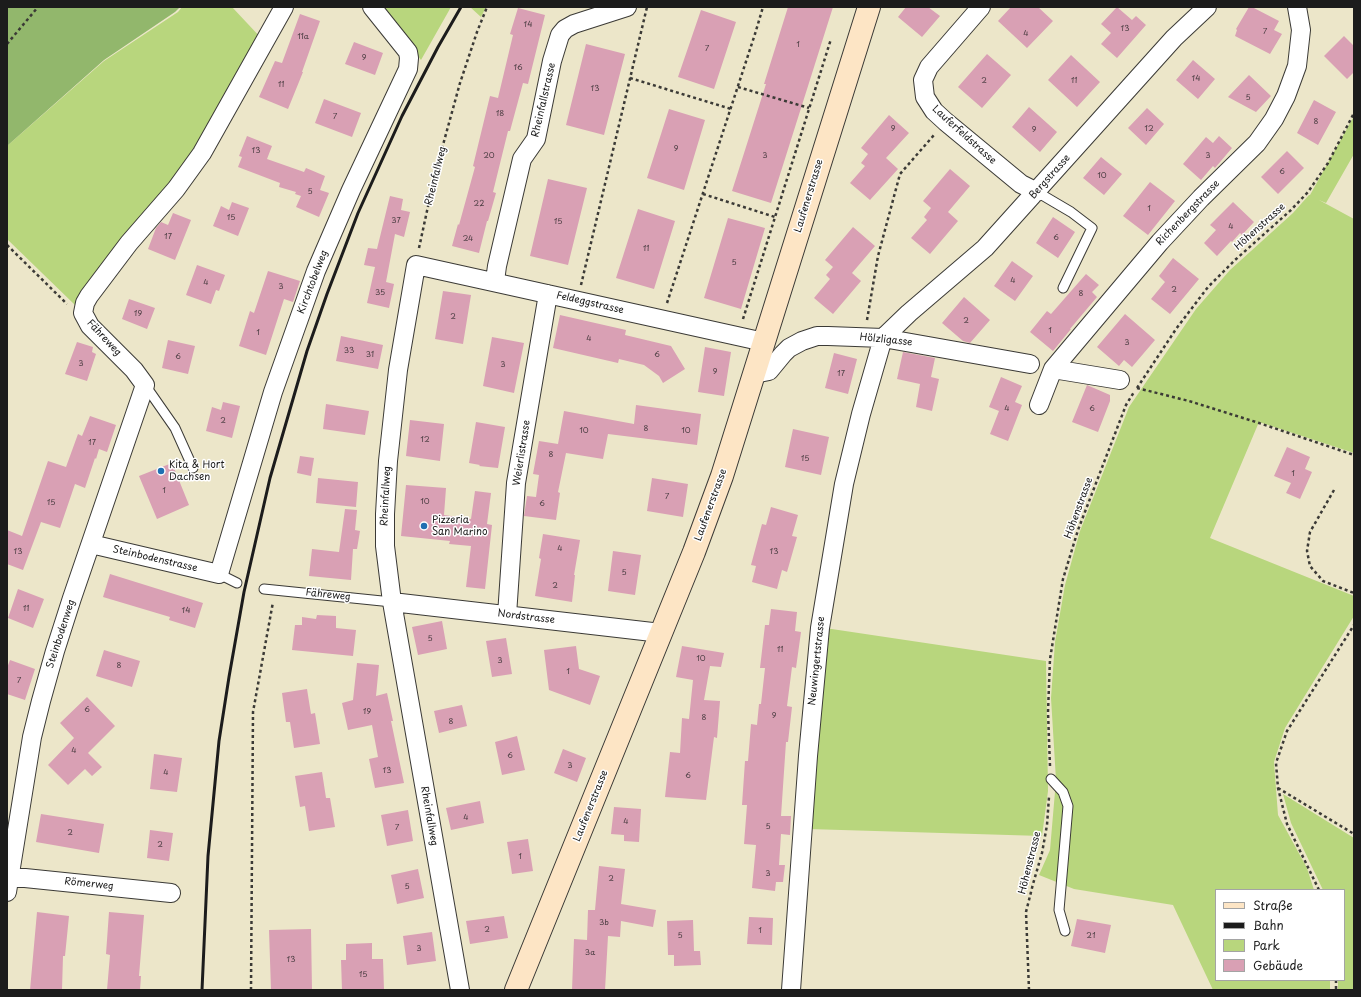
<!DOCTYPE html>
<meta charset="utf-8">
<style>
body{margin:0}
#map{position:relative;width:1361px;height:997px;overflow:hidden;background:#ece6c9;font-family:"Playpen Sans",sans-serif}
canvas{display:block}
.frame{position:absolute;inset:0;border:8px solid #1c1c1c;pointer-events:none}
.legend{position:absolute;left:1215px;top:889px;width:130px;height:92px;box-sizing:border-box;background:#fff;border:1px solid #a4a4a4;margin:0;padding:5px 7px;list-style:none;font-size:12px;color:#1c1c1c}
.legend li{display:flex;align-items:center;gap:8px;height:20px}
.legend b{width:20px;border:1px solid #a4a4a4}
</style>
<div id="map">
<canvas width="1361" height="997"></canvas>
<div class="frame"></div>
<ul class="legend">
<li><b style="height:5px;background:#fde5c5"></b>Straße</li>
<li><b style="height:5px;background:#1c1c1c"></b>Bahn</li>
<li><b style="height:11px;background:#b8d67d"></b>Park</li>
<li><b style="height:11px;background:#d9a0b4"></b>Gebäude</li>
</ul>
</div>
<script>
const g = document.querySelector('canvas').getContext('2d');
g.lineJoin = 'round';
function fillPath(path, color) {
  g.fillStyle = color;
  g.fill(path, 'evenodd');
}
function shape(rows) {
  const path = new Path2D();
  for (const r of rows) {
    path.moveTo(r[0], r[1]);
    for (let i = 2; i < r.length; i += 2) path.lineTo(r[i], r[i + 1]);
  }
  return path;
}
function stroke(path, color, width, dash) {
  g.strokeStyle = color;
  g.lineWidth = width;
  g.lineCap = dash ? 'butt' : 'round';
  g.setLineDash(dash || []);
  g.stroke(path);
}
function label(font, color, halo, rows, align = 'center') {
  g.font = font + ' "Playpen Sans",sans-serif';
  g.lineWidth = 3;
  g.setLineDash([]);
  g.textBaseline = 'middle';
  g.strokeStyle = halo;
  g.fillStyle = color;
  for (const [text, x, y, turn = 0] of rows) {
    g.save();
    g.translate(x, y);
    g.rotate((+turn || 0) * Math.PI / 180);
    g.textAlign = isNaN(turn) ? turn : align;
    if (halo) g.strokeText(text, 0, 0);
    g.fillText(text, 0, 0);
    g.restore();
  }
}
fillPath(shape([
 [182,7,232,7,262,39,200,150,75,305,7,239,7,146,104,61,178,12],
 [380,7,451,7,421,60],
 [470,7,486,7,481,17],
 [1354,116,1354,154,1326,203,1319,200,1354,219,1354,453,1259,422,1210,538,1354,596,1354,616,1285,728,1274,762,1278,815,1307,868,1314,890,1216,890,1216,980,1330,980,1330,990,1213,990,1173,905,1074,889,1039,875,1050,850,1056,780,1051,698,1055,642,1065,585,1080,531,1129,407,1196,309,1230,270,1293,213,1309,195,1310,195],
 [825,628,1046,661,1048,791,1042,836,808,829],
 [1283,794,1354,838,1354,990,1338,990,1338,980,1344,980,1344,890,1323,890,1291,823]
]), '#b8d67d');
fillPath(shape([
 [7,7,180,7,175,12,104,60,7,146]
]), '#92b76c');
fillPath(shape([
 [788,7,833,7,771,203,732,191,766,84,764,84],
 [906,7,928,7,940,16,922,37,898,17],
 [1011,7,1038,7,1053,21,1027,48,998,21],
 [1117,7,1132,20,1136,16,1146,25,1117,58,1101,44,1111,33,1101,24],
 [1249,7,1252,7,1279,21,1274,30,1282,34,1270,54,1235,36,1237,30,1236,29],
 [518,8,545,15,528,84,523,83,510,131,508,131,493,192,496,193,488,221,487,221,479,253,452,246,458,224,459,225,475,167,473,166,490,96,498,98,513,35,510,34],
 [701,10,736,22,714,89,678,77],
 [300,14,320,21,302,72,303,72,288,109,259,97,275,61,282,63],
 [1344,36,1354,46,1354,72,1347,79,1324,56],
 [354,42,383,53,375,75,345,64],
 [586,44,625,54,604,135,566,125],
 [987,54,1011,75,982,108,958,87],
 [1071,55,1100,82,1077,107,1048,80],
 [1193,60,1215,79,1198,99,1176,80],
 [1249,75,1271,96,1256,112,1228,97],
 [324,99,361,113,352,137,315,123],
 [1314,100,1336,112,1318,145,1297,133],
 [1029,107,1057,132,1040,152,1012,127],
 [1147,108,1164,124,1146,145,1128,128],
 [669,109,705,120,684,190,647,178],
 [889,115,909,133,886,158,898,169,870,200,850,183,865,166,861,163,868,154,861,148],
 [247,136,272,146,267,159,304,172,306,168,325,176,320,190,329,193,319,217,296,207,301,196,295,194,296,192,279,187,280,183,238,167,242,157,239,156],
 [1219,136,1232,148,1215,168,1213,166,1201,180,1183,164,1206,137,1213,143],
 [1287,151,1304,168,1278,194,1261,177],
 [1101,157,1122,174,1104,195,1083,178],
 [950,169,970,186,948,212,958,221,930,254,911,238,927,220,924,217,931,208,923,201],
 [548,179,587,188,568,265,530,256],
 [1150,182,1175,201,1148,235,1123,216],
 [390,196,403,199,401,210,410,212,404,237,395,234,386,282,394,284,389,308,367,303,375,267,364,265,368,248,377,249],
 [232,202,249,208,238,236,213,226,221,206,229,210],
 [1233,202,1254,222,1242,235,1240,233,1232,242,1231,241,1217,256,1204,243,1216,230,1210,225],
 [638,209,675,221,654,289,616,278],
 [173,213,191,220,175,260,148,249,156,228,161,222,168,225],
 [1053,217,1075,232,1058,258,1036,243],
 [728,218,765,228,741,309,704,298],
 [853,227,875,246,852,273,861,281,833,314,814,298,830,279,826,275,833,267,825,260],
 [1173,258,1199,279,1170,314,1151,299,1165,282,1159,276],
 [1012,261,1033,276,1015,301,994,286],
 [197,265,225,275,219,291,216,290,211,304,186,295],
 [268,271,300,281,293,302,284,299,266,355,239,346,250,311,254,313],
 [1086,274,1099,285,1092,292,1097,297,1070,329,1071,329,1053,351,1030,332,1047,311,1051,314],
 [443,291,471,295,463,344,435,339],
 [964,297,990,320,970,343,963,341,942,323],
 [129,299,155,308,147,329,122,319],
 [1125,314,1155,340,1132,367,1124,360,1119,366,1097,347],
 [560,315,626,330,625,335,671,346,685,369,663,383,659,376,644,365,619,359,618,363,553,348],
 [341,336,383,345,378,369,336,361],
 [492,337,524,343,514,393,483,386],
 [168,340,195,346,188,374,162,368],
 [77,342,93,347,92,352,96,354,87,381,65,374],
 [705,347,731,352,724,396,698,392],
 [903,352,935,358,931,377,939,379,932,411,916,407,920,384,897,379],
 [834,353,857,359,848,394,825,388],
 [1001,377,1022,386,1015,402,1022,405,1008,441,990,434,999,411,989,407],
 [1087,385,1110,395,1110,401,1098,432,1072,422],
 [223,402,240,406,232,438,206,431,212,407,221,410],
 [326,404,369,411,365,435,323,429],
 [636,405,701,414,697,445,608,434,603,459,566,453,558,492,560,493,556,520,524,516,527,496,536,497,539,475,533,474,539,441,558,444,564,411,634,424],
 [90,416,116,425,107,452,99,449,96,459,95,458,85,488,75,484,60,528,41,522,23,570,7,564,7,530,22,536,48,461,66,467,78,434,82,436],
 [410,420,444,424,440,461,406,456],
 [476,422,505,427,498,468,479,466,480,465,469,463],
 [793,429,829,437,821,475,785,467],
 [1287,447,1310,457,1305,469,1312,472,1300,499,1286,493,1291,483,1274,476],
 [300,456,314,458,311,476,297,473],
 [172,463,189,505,157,519,139,476],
 [318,478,358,482,356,507,316,503],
 [652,478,688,484,683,517,647,511],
 [406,485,446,488,444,515,471,519,475,491,491,493,487,524,492,525,485,589,466,587,471,546,449,544,450,541,401,536],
 [771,507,798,515,792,536,797,537,787,572,782,570,777,589,752,582,756,566,751,565,762,524,766,525],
 [345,509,357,510,355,530,360,531,357,549,353,549,351,580,309,576,312,549,339,552],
 [543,534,580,540,574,575,575,575,572,602,535,596,541,559,539,558],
 [613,551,641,555,635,595,608,591],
 [110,574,203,603,195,628,169,620,170,617,103,597],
 [18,589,44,599,33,628,8,618],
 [771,609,797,612,795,631,801,632,796,668,792,667,787,706,792,707,788,742,786,742,781,816,791,816,790,835,781,834,779,865,785,865,783,882,776,882,775,891,752,888,756,845,744,844,747,805,742,805,745,761,748,761,751,724,757,725,759,704,761,704,765,668,760,668,765,625,769,625],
 [317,615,336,616,336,628,356,630,353,656,292,650,295,625,302,625,302,617,316,619],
 [442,621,447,649,418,655,412,627],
 [506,638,512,674,492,677,486,641],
 [576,646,579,669,600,676,590,705,549,690,544,650],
 [682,646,724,653,721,667,710,666,704,700,720,701,717,738,714,737,706,800,665,797,670,752,680,753,682,718,689,719,693,680,676,677],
 [104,650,140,661,132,687,96,676],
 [10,660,35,669,25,700,7,694,7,668],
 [357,663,379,665,376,696,387,693,393,721,391,721,404,783,375,788,369,759,378,757,372,725,348,730,342,703,353,700],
 [307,689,311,714,315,713,320,744,294,748,290,722,286,722,282,693],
 [87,697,115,726,88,753,102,767,92,776,85,769,68,785,48,765,74,738,60,723],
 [462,705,467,726,439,733,434,711],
 [517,736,525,770,502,775,495,742],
 [563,749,586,758,577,782,554,773],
 [154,754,182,758,177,792,150,789],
 [322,772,326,798,330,798,335,827,309,831,305,806,300,807,295,776],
 [480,801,484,823,451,830,446,808],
 [614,807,641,809,639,842,624,841,624,835,611,834],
 [408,810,413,841,387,846,381,815],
 [41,814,104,824,99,853,36,842],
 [150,830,173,833,169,861,147,858],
 [528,839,533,871,512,874,507,842],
 [599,866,625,869,621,904,656,910,653,927,621,921,620,937,608,936,605,990,572,990,574,939,587,940,588,910,595,910],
 [418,869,424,898,397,904,391,875],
 [37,912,69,916,65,956,63,956,62,990,30,990],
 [109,912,144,915,139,976,141,976,140,990,107,990,110,955,106,954],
 [504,916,508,938,470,944,466,921],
 [749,917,773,918,772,945,747,944],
 [1077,919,1111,925,1105,953,1071,946],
 [693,920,694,951,700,951,701,965,674,966,674,955,668,955,667,921],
 [311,929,312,990,271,990,269,930],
 [432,932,436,961,407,965,403,936],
 [372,943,372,959,383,959,384,990,342,990,341,960,346,960,346,944]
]), '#d9a0b4');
const lane = shape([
 [1037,192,1071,212,1092,228,1063,288],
 [145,385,175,428,193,468],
 [219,574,237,583],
 [264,589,392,602],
 [1051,779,1063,792,1068,806,1059,910,1065,931]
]);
const street = shape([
 [981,7,929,67,923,80,925,97,934,111,946,122,1021,184,1037,192],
 [495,281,497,266,522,159,536,139,552,61,560,35,565,29,574,24,627,7],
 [1053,369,1120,380],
 [754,374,769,371,783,354,789,348,802,341,817,336,828,336,883,338,1030,364],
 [1039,405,1053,369,1160,242,1201,198,1257,143,1274,119,1286,96,1297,66,1301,30,1297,7],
 [91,544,219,574,273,392,316,271,351,190,408,69,409,58,408,52,372,7],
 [392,602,661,633],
 [507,615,516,483,548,294],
 [7,878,25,878,171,893],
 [7,892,32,737,41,701,55,651,72,598,145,385,134,370,90,326,83,313,85,303,89,296,129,243,176,189,202,153,284,7],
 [460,990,392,602,385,546,385,514,388,461,398,370,416,265,764,342],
 [791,990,808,756,820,628,844,484,861,414,883,338,909,313,985,248,1174,38,1207,7]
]);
const secondary = shape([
 [516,990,694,552,722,476,869,7]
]);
stroke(lane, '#3b3a36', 11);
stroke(street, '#3b3a36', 20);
stroke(secondary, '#3b3a36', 24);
stroke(shape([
 [7,44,38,7],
 [630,78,731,109],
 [738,87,809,108],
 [703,194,775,217],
 [7,245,67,304],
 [419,248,435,174,460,83,477,32,487,7],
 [581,285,647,7],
 [667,303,755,34,763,7],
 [743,319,831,39],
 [867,320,878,256,900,174,934,135],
 [1137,388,1176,329,1208,287,1235,260,1291,210,1308,192,1328,163,1354,113],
 [1137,388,1189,401,1259,423,1354,455],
 [1334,490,1310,532,1307,551,1310,566,1323,581,1354,593],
 [1050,766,1048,712,1050,659,1063,579,1078,530,1126,405,1134,392],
 [1278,788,1354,834],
 [1319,890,1287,824,1278,788,1276,763,1287,731,1354,625],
 [1336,980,1336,990],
 [251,990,253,712,273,602],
 [1029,990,1026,912,1033,884,1042,853,1047,825,1049,797]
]), '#3b3a36', 2.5, [3, 3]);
stroke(lane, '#fff', 9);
stroke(street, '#fff', 18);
stroke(secondary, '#fde5c5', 22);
stroke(shape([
 [202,990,208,856,219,741,229,677,244,592,270,478,307,351,327,294,358,213,402,116,438,47,461,7]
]), '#1c1c1c', 3);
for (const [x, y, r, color] of [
 [161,471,4,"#1f6fb2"],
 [424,526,4,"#1f6fb2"]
]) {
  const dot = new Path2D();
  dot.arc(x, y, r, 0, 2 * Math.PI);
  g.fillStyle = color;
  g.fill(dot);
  stroke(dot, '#fff', 1.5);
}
label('8px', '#4b3d42', null, [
 ["14",528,25],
 ["13",1125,29],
 ["7",1265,32],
 ["4",1026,34],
 ["11a",303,37],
 ["1",798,45],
 ["7",707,49],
 ["9",364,58],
 ["16",518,68],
 ["14",1196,79],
 ["2",984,81],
 ["11",1074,81],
 ["11",281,85],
 ["13",595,89],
 ["5",1248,98],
 ["18",500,114],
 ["7",335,117],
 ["8",1316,122],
 ["9",893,129],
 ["12",1149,129],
 ["9",1034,130],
 ["9",676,149],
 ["13",256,151],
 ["20",489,156],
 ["3",765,156],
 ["3",1208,156],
 ["6",1282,172],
 ["10",1102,176],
 ["5",310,192],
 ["22",479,204],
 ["1",1149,209],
 ["15",231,218],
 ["37",396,221],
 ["15",558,222],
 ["4",1231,227],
 ["17",168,237],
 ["6",1056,238],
 ["24",468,239],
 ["11",646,249],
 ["5",734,263],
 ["4",1013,281],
 ["4",206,283],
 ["3",281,287],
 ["2",1174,290],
 ["35",380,293],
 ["8",1081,294],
 ["19",138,314],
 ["2",453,317],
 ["2",966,321],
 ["1",1050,331],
 ["1",258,333],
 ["4",589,339],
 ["3",1127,343],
 ["33",349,351],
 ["31",370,355],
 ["6",657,355],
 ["6",178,357],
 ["3",81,364],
 ["3",503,365],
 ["9",715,372],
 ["17",841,374],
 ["4",1007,409],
 ["6",1092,409],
 ["2",223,421],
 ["8",646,429],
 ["10",584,431],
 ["10",686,431],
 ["12",425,440],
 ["17",92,443],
 ["8",551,455],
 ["15",805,459],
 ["1",1293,474],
 ["1",164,491],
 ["7",667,497],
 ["10",425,502],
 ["15",51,503],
 ["6",542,504],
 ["4",560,549],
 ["13",18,552],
 ["13",774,552],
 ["5",624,573],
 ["2",555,586],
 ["11",26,609],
 ["14",186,611],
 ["5",430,639],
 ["11",780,650],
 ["10",701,659],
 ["3",500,661],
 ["8",119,666],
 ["1",568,672],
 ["7",19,681],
 ["6",87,710],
 ["19",367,712],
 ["9",774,716],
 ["8",704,718],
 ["8",451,722],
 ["4",74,751],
 ["6",510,756],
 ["3",570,766],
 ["13",387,771],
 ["4",166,773],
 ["6",688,776],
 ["4",466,818],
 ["4",626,822],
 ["5",768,827],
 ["7",397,828],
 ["2",70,833],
 ["2",160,845],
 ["1",520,857],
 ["3",768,874],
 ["2",611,879],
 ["5",407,887],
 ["3b",604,923],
 ["2",487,930],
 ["1",760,931],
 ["5",680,936],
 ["21",1091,936],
 ["3",419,949],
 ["3a",590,953],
 ["13",291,960],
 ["15",363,975]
]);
label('10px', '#1c1c1c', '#fff', [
 ["Rheinfallstrasse",544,100,-77],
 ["Lauferfeldstrasse",964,135,42],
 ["Rheinfallweg",436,176,-76],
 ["Bergstrasse",1050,177,-48],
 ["Laufenerstrasse",809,196,-73],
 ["Richenbergstrasse",1188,213,-46],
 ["Höhenstrasse",1260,227,-42],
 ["Kirchtobelweg",313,282,-69],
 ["Feldeggstrasse",590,303,13],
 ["Fähreweg",104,338,47],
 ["Hölzligasse",886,340,6],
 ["Weierlistrasse",522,453,-81],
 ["Rheinfallweg",386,496,-87],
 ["Laufenerstrasse",711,505,-70],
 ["Höhenstrasse",1079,508,-70],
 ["Steinbodenstrasse",155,559,13],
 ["Fähreweg",328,595,6],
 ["Nordstrasse",526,617,7],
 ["Steinbodenweg",61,634,-72],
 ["Neuwingertstrasse",817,661,-84],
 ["Laufenerstrasse",591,806,-68],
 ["Rheinfallweg",429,816,80],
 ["Höhenstrasse",1030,863,-76],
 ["Römerweg",89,884,6]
]);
label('10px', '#1c1c1c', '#fff', [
 ["Kita & Hort",169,465],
 ["Dachsen",169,477],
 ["Pizzeria",432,520],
 ["San Marino",432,532]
], 'left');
</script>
